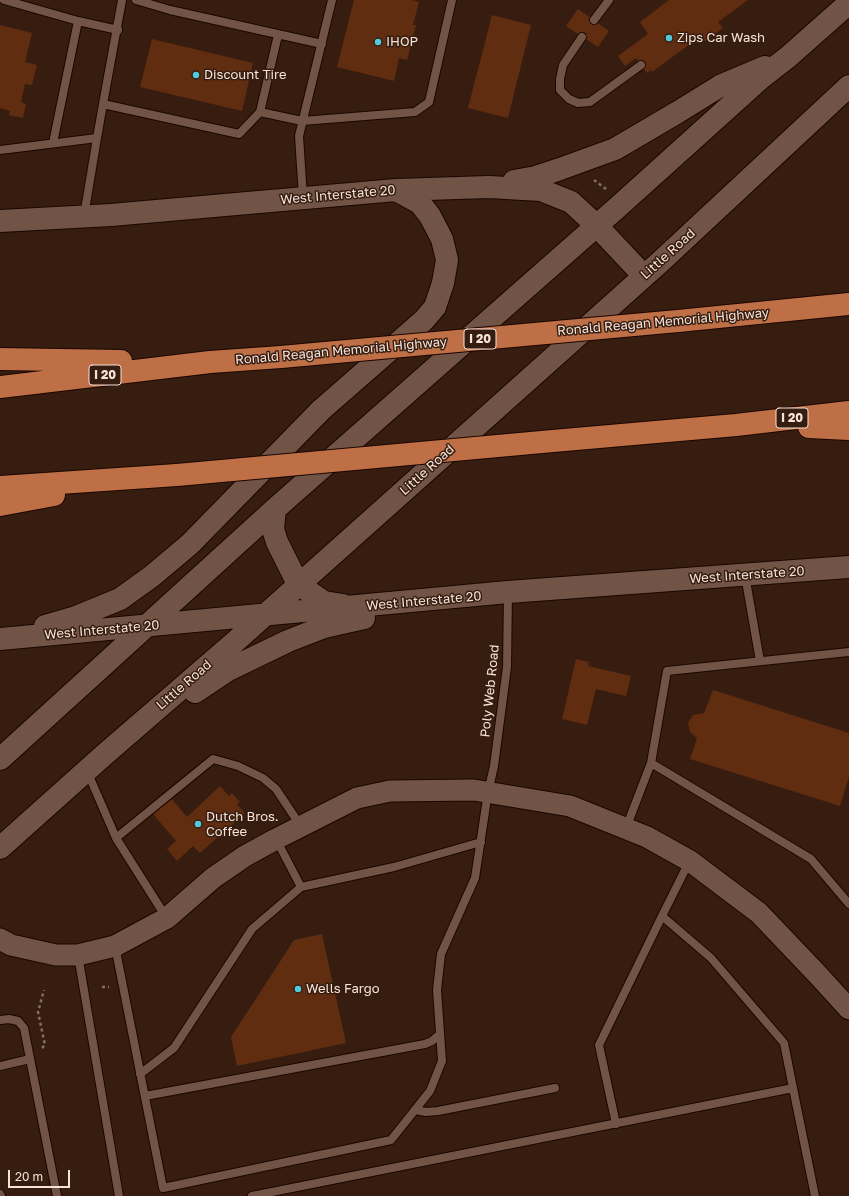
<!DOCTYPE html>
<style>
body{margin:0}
#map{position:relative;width:849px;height:1196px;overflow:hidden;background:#361d0f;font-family:"Golos Text",sans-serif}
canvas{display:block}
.scale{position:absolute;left:8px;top:1170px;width:62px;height:18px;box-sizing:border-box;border:2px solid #f5e3da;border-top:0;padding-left:5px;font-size:12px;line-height:14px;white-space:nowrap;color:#f5e3da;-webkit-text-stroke:3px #361d0f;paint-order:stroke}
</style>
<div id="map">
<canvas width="849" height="1196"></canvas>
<div class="scale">20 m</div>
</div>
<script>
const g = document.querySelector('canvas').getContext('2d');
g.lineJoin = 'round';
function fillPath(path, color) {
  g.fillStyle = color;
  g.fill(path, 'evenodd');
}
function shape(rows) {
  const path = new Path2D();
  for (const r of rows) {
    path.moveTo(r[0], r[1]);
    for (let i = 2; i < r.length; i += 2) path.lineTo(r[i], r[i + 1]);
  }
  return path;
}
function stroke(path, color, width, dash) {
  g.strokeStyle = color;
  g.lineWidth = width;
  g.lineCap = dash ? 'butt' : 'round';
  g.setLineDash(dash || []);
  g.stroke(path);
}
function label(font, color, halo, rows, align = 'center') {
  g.font = font + ' "Golos Text",sans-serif';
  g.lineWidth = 3;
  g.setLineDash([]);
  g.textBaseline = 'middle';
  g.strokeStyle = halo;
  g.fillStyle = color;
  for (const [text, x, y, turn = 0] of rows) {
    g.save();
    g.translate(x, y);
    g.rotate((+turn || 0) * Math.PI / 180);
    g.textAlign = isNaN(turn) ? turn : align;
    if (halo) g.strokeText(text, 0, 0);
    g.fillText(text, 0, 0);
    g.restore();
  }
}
fillPath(shape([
 [354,0,412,0,419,2,413,25,416,25,407,60,399,58,394,81,337,67],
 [669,0,748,0,718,22,723,28,705,41,701,36,652,72,651,70,647,73,636,58,625,66,618,56,648,34,640,22],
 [578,9,609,31,598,47,566,26],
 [492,15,531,25,508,118,468,108],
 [0,25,32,33,25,62,37,65,32,85,25,84,21,102,26,104,23,118,9,115,10,111,0,108],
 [152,39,253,63,242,111,140,87],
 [576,659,589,662,588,666,631,676,626,696,596,689,587,725,562,719],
 [713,690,849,733,849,777,840,806,690,759,697,738,690,732,688,723,693,715,704,713],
 [220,786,229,796,232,793,240,802,237,804,245,813,200,853,193,846,177,861,167,849,176,841,153,814,171,798,187,817],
 [322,934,346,1043,237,1066,231,1037,294,940]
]), '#602d10');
const service = shape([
 [4,0,78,21],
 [136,0,170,10,322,44],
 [594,20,609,0],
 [582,37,563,65,560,79,560,90,569,99,578,103,590,102,641,65],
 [103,104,122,0],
 [260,112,278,35],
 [97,138,103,104,239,134,260,112,302,121,415,112,429,102,452,0],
 [53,143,78,21,118,30],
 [0,150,97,138,84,216],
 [303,197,299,136,332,0],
 [745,575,760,661],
 [651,763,667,671,849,652],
 [87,771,116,838,166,917],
 [626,828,651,763,811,859,849,904],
 [116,838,213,759,238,766,263,778,276,789,300,825],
 [276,839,301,887,394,867,481,842],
 [689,862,662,916,711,958,784,1043,793,1088],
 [115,946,163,1188,391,1140,430,1091,442,1061,437,990,441,954,475,878,488,792,494,766,507,667,508,593],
 [78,955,119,1196],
 [0,1020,9,1019,18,1021,24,1028,57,1196],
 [0,1066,30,1059],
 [140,1074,174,1048,252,929,301,887],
 [145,1096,425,1044,432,1041,440,1034],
 [415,1110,426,1112,438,1111,555,1088],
 [616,1124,599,1045,662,916],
 [0,1194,1,1196],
 [252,1196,793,1088,815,1196]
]);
const tertiary = shape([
 [0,939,11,945,56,955,78,955,115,946,167,918,213,878,245,856,276,839,357,798,390,791,474,790,570,806,647,837,690,861,759,913,819,976,849,1009]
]);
const secondary = shape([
 [514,181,536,177,560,169,615,149,678,112,720,86,765,67],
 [0,221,111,215,396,190,489,187,541,190,571,202,597,226,644,276],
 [275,509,273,529,277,542,298,584,324,602,343,605],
 [45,626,76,617,120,599,152,576,190,544,321,410,424,320,435,307,443,283,447,260,442,239,430,216,420,203,396,190],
 [0,639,508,592,849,567],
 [195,692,228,670,288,641,324,627,364,618],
 [0,759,275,509,619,206,761,78,788,57,849,3],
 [0,848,104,755,237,640,659,263,849,86]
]);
const motorway = shape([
 [678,321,849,304],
 [0,359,121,361],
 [0,387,210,362,281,357],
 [809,427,849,429],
 [553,441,736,425,849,412],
 [0,487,177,475],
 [0,505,54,495]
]);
stroke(service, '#1c0600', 10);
stroke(tertiary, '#1c0600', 23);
stroke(secondary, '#1c0600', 24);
stroke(motorway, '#1c0600', 24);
stroke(shape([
 [594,180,606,189],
 [102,987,109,987],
 [42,1048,45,1045,38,1012,44,990]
]), '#846e62', 2.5, [3, 3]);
stroke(service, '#715445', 8);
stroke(tertiary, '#715445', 21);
stroke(secondary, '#715445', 22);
stroke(motorway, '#be6f45', 22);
const motorwayBridge = shape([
 [281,357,678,321],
 [177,475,553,441]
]);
stroke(motorwayBridge, '#1c0600', 24, []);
stroke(motorwayBridge, '#be6f45', 22);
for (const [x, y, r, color] of [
 [669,38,4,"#53cadc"],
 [378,42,4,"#53cadc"],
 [196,75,4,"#53cadc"],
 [198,824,4,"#53cadc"],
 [298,989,4,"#53cadc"]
]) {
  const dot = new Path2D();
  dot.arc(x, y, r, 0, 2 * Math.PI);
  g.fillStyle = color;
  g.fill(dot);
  stroke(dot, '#361d0f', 1.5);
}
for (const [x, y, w] of [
 [480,339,32],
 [105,375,32],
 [792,418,32]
]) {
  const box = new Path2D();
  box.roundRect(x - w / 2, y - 10, w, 20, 3);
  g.fillStyle = '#361d0f';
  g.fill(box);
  stroke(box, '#f5e3da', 1);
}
label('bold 12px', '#f5e3da', null, [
 ["I 20",480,339],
 ["I 20",105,375],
 ["I 20",792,418]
]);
label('13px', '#f5e3da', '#361d0f', [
 ["Zips Car Wash",677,38],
 ["IHOP",386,42],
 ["Discount Tire",204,75],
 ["Dutch Bros.",206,817],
 ["Coffee",206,832],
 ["Wells Fargo",306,989]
], 'left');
label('13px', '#f5e3da', '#361d0f', [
 ["West Interstate 20",338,195,-5],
 ["Little Road",668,254,-42],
 ["Ronald Reagan Memorial Highway",663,322,-5],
 ["Ronald Reagan Memorial Highway",341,351,-5],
 ["Little Road",427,470,-42],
 ["West Interstate 20",747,575,-4],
 ["West Interstate 20",424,601,-5],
 ["West Interstate 20",102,630,-5],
 ["Little Road",184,685,-41],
 ["Poly Web Road",490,691,-84]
]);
</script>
